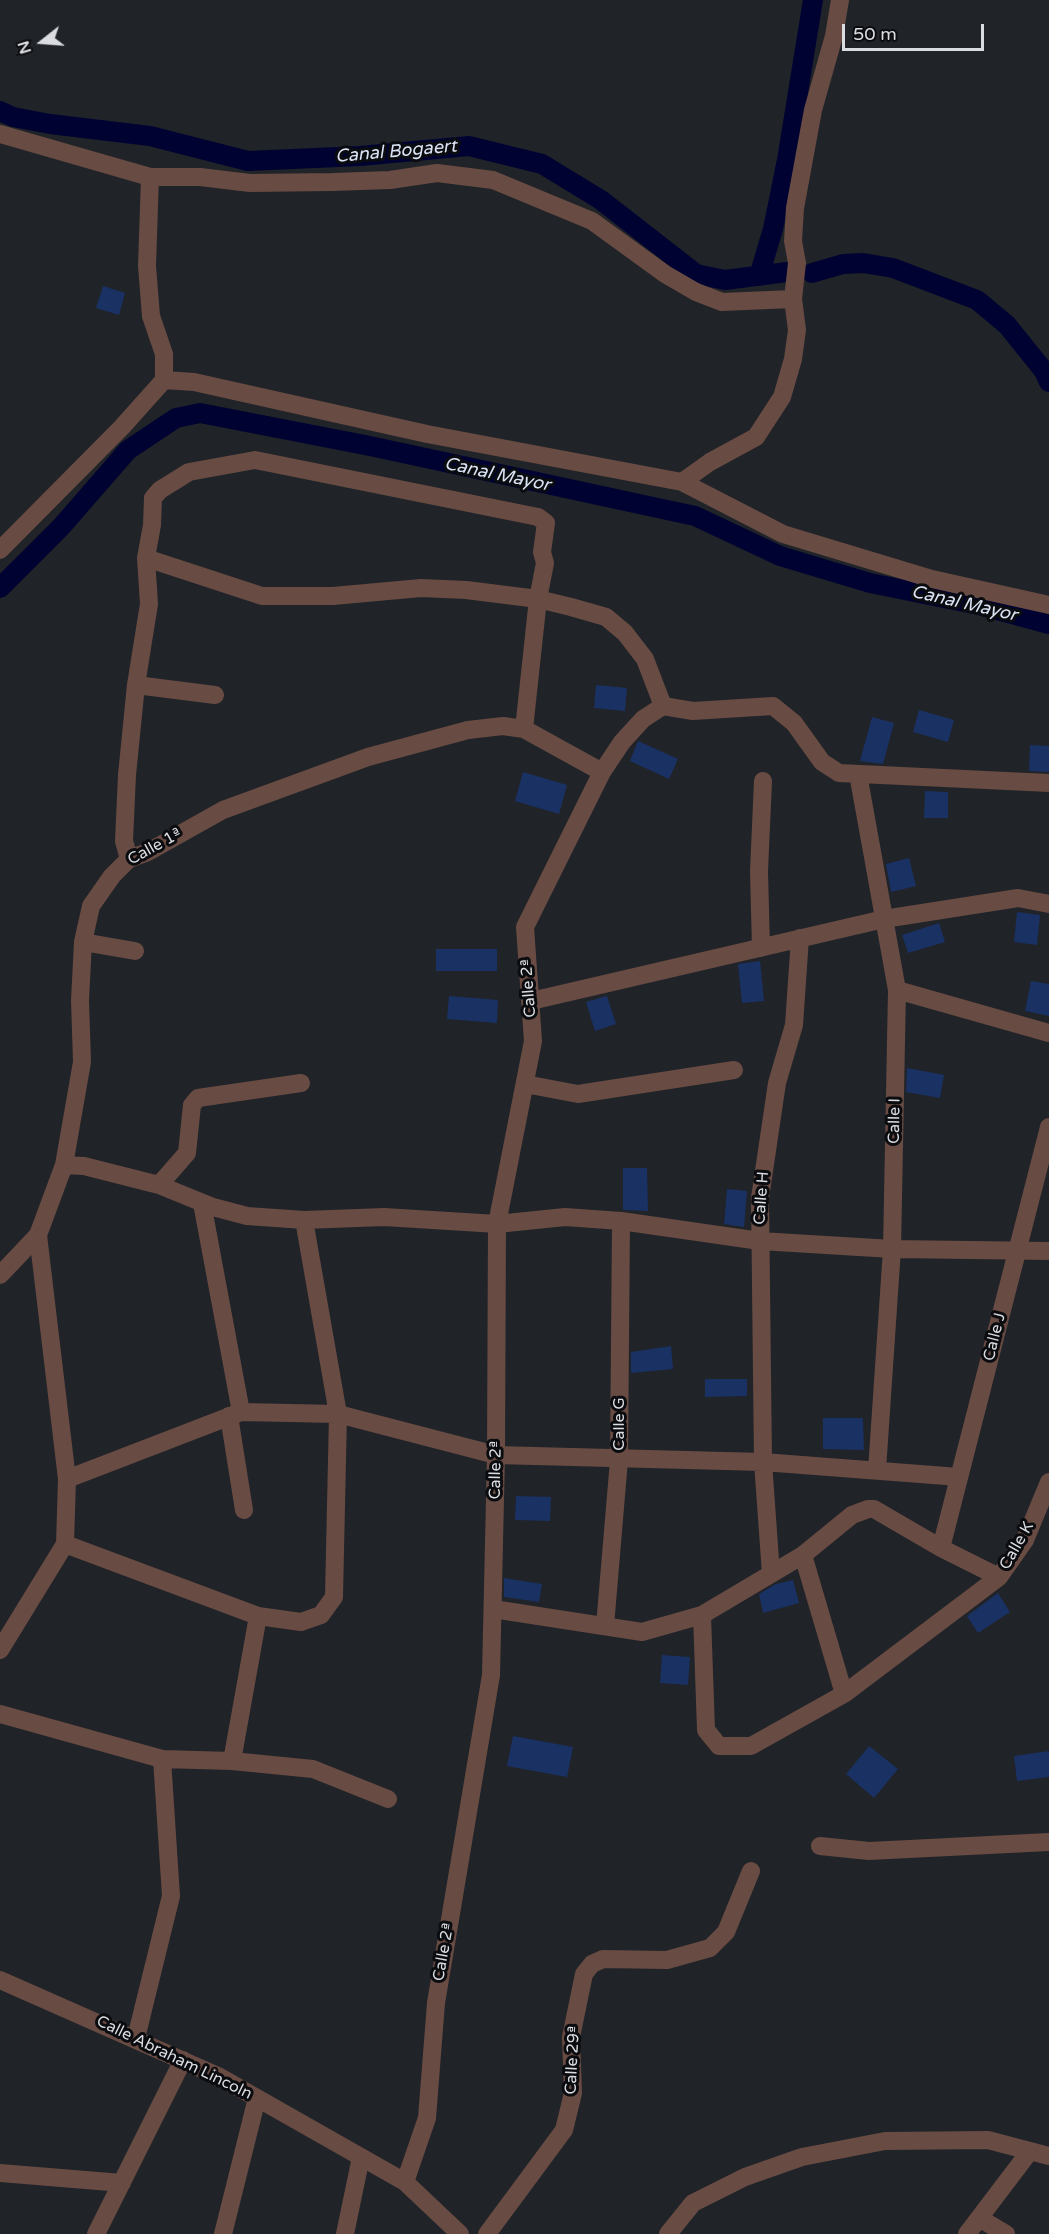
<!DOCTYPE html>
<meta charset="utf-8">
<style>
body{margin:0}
#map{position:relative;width:1049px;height:2234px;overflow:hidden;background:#202328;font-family:"Varela Round",sans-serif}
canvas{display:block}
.north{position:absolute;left:12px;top:12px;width:60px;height:60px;-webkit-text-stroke:4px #0b0c0f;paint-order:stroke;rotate:253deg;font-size:16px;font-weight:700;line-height:24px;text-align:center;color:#dadce0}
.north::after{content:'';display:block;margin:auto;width:21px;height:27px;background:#dadce0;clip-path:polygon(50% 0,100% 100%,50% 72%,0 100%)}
.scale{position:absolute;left:842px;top:24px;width:142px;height:27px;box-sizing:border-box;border:3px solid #dadce0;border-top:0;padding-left:8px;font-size:18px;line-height:21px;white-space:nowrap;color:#dadce0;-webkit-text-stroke:4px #0b0c0f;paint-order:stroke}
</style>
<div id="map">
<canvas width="1049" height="2234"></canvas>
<div class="north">N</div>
<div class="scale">50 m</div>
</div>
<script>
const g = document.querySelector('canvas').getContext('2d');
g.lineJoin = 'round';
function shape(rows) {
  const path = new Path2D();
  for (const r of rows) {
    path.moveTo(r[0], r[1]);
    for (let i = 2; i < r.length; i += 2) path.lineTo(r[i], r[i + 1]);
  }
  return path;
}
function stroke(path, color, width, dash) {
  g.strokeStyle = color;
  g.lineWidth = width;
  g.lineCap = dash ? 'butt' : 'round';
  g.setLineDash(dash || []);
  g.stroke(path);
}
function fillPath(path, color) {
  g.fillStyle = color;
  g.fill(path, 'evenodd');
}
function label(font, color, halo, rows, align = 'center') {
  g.font = font + ' "Varela Round",sans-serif';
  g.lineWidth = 6;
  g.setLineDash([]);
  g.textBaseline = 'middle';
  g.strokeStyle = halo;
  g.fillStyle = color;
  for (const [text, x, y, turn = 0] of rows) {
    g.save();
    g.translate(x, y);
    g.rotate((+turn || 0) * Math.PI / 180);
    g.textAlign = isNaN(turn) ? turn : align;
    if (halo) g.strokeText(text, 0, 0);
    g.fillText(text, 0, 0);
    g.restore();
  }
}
stroke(shape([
 [0,111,13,117,50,124,150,136,248,161,360,156,469,146,542,164,601,200,696,274,725,280,787,272],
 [812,273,843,264,863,263,893,268,977,300,1007,325,1044,371,1049,382],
 [759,276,773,229,787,160,813,0],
 [0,588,61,527,128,450,176,418,200,413,370,446,695,516,780,556,870,583,979,605,1049,624]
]), '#000332', 20);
fillPath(shape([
 [103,286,125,293,119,315,96,308],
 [596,685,627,688,625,711,594,708],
 [919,710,954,720,948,742,913,732],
 [872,717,894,723,883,764,860,761],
 [638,741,678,759,669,779,630,761],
 [1030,745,1049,746,1049,772,1029,771],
 [523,772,567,785,559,814,515,801],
 [925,791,948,792,948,818,924,818],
 [909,858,916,886,891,892,886,864],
 [1017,912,1040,915,1037,945,1014,942],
 [939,923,945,942,908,953,902,935],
 [436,949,497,949,497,971,436,971],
 [760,961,764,1001,742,1003,738,964],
 [1031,981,1049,984,1049,1016,1025,1011],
 [449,996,498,1000,497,1023,447,1019],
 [607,996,616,1024,595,1031,586,1002],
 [907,1068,944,1075,940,1098,906,1092],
 [623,1168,647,1168,648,1211,623,1210],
 [727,1189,747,1191,744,1227,724,1224],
 [671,1346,673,1369,631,1373,631,1352],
 [705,1379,747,1379,747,1396,705,1397],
 [823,1418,863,1418,864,1450,823,1449],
 [516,1496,551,1497,550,1521,515,1520],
 [504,1578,542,1584,539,1602,504,1597],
 [793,1580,799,1603,763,1613,759,1594,776,1584],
 [998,1593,1010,1612,978,1633,967,1616],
 [662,1655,690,1657,688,1685,660,1683],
 [513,1736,573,1747,567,1777,507,1766],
 [869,1746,898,1769,874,1798,846,1774],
 [1049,1751,1049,1777,1017,1781,1014,1756]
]), '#1a3164');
stroke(shape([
 [0,134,150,177,200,177,250,183,333,182,390,180,437,173,493,180,592,221,665,274,696,292,722,302,793,299],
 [150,177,147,266,151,316,164,354,164,380],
 [682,482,710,462,756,437,782,397,793,359,797,330,793,299,797,263,793,241,795,208,813,110,834,36,840,0],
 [0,550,122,427,164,380,194,382,427,434,682,482,783,534,932,579,1049,605],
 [146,558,262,596,333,596,421,588,466,590,538,599,571,607,606,617,625,633,645,659,663,706],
 [136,685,215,695],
 [858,774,897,990,892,1249,877,1470],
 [129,859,124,841,127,775,136,685,149,604,146,558,152,525,153,498,160,490,189,472,255,460,538,517,546,523,542,552,545,563,538,599,524,729],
 [83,942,135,951],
 [761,948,759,871,763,781],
 [897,990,1049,1033],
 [531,1001,884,919,1018,898,1049,904],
 [525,1084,578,1094,734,1070],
 [64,1165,84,1166,159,1185,213,1207,247,1216,304,1220,384,1217,497,1224,565,1217,621,1221,760,1241,892,1249,1049,1251],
 [159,1185,187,1153,192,1105,198,1098,301,1083],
 [202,1203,241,1412],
 [0,1275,38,1235,64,1165,82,1062,80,1000,83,942,91,906,112,876,129,859,148,852,223,810,368,757,468,730,503,726,524,729,602,772],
 [229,1416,244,1510],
 [67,1479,241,1412,338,1414,496,1455,763,1462,959,1477],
 [65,1544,258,1616,301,1622,321,1615,334,1597,338,1414,304,1220],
 [941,1548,1049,1127],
 [803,1555,844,1694],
 [771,1574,763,1462,760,1198,777,1083,794,1025,800,938],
 [493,1609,642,1632,702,1615,803,1555,852,1515,868,1509,874,1509,941,1548,999,1577],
 [702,1615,706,1730,719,1746,751,1746,844,1694,999,1577,1025,1540,1049,1482],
 [605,1626,619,1460,621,1221],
 [0,1650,65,1544,67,1479,38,1235],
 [0,1714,162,1759,232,1761,313,1769,388,1799],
 [232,1761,258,1616],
 [820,1846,869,1851,1049,1842],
 [0,1980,220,2077,405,2182,460,2234],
 [136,2038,171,1896,162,1759],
 [0,2173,122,2183],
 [405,2182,427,2118,436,2003,491,1675,496,1455,497,1224,533,1041,525,927,602,772,622,742,643,719,663,706,693,711,773,706,794,723,822,762,839,773,1049,783],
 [979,2218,1006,2234],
 [96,2234,183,2060],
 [223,2234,257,2098],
 [345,2234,361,2157],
 [487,2234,564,2130,573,2093,571,2037,584,1974,592,1964,603,1959,667,1960,710,1948,726,1932,751,1871],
 [668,2234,693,2203,745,2177,802,2157,885,2141,988,2140,1049,2156],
 [967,2234,1030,2151]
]), '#684b43', 18);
label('16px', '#dadce0', '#0b0c0f', [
 ["Calle 1ª",155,847,-29],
 ["Calle 2ª",529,988,-94],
 ["Calle I",895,1121,-89],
 ["Calle H",762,1198,-86],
 ["Calle J",995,1337,-76],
 ["Calle G",620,1424,-90],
 ["Calle 2ª",496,1470,-89],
 ["Calle K",1017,1546,-60],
 ["Calle 2ª",444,1952,-80],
 ["Calle Abraham Lincoln",174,2058,26],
 ["Calle 29ª",573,2060,-87]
]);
label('italic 18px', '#dbe4f5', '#0b0c0f', [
 ["Canal Bogaert",396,152,-5],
 ["Canal Mayor",497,475,12],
 ["Canal Mayor",964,604,13]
]);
</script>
